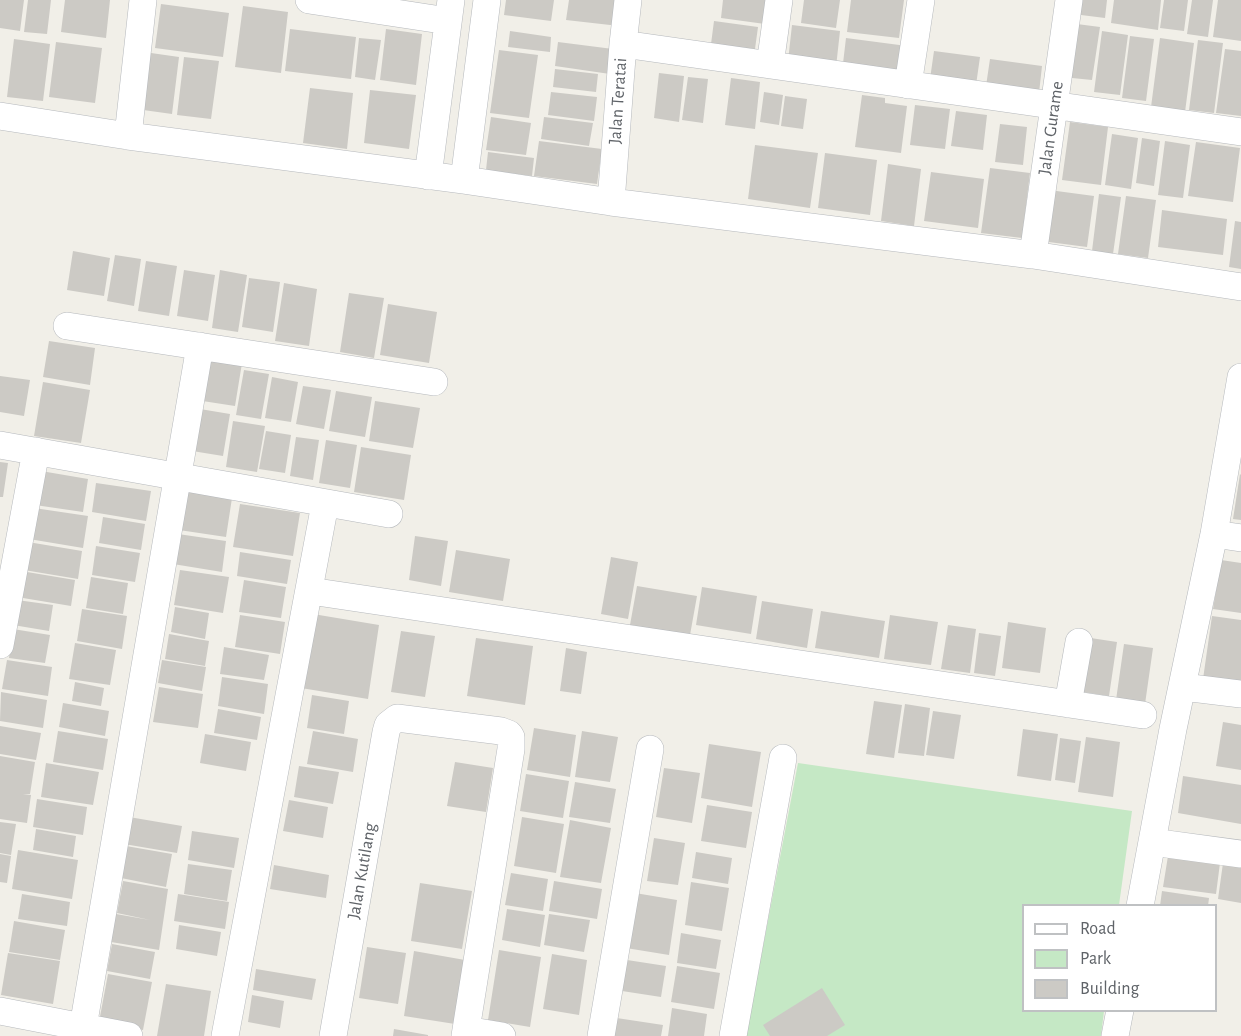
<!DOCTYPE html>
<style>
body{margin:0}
#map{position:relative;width:1241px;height:1036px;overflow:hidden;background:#f1efe8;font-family:"Alegreya Sans",sans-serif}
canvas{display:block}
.legend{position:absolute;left:1022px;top:904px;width:195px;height:108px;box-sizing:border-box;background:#fff;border:2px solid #bfc1c3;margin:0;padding:8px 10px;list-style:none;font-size:18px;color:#5f6368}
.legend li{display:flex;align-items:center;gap:12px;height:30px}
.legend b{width:30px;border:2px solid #bfc1c3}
</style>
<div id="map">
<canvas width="1241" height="1036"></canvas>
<ul class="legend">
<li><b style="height:8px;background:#fff"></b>Road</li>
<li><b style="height:16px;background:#c5e8c5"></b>Park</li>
<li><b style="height:16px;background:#cccac5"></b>Building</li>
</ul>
</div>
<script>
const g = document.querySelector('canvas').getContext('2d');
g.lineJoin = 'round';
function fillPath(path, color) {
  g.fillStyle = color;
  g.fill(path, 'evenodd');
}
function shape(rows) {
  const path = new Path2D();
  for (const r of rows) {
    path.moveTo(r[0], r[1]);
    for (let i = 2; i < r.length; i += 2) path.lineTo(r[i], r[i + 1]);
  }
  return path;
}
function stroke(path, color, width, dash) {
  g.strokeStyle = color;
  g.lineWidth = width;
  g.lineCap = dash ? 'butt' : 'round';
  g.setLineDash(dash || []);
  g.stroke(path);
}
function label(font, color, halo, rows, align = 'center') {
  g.font = font + ' "Alegreya Sans",sans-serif';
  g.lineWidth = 4.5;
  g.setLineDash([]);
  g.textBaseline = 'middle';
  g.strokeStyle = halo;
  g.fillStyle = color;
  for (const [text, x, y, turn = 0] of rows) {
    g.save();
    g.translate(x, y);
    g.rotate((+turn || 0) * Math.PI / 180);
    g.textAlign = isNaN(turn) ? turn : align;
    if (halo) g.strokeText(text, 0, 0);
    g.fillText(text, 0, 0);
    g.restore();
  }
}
fillPath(shape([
 [798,763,1132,811,1119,905,1024,906,1024,1010,1104,1011,1101,1036,746,1036]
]), '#c5e8c5');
fillPath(shape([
 [0,0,24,0,20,31,0,28],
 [28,0,51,0,47,34,24,32],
 [65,0,110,0,106,38,61,32],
 [506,0,554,0,551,21,504,15],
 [569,0,620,0,619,26,566,20],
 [723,0,768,0,765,24,721,18],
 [804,0,840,0,836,28,801,23],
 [851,0,904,0,899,38,847,32],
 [1075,0,1107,0,1105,18,1073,14],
 [1114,0,1161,0,1158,30,1111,23],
 [1164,0,1188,0,1184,31,1160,28],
 [1192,0,1213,0,1208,37,1187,34],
 [1218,0,1241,0,1241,41,1213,37],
 [161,4,229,13,223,57,155,48],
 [243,6,288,12,281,73,235,67],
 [714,21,758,27,755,49,711,44],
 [1069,23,1100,27,1092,80,1062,77],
 [792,25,840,31,836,67,788,61],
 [290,29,356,37,351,79,285,71],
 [386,29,422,34,416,85,380,80],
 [510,31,551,37,550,52,508,47],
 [1102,31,1128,35,1120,95,1094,92],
 [1130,36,1154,39,1146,101,1122,98],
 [359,38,381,40,375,80,355,77],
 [846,38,907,46,903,79,842,72],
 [1160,38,1194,43,1185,112,1151,107],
 [14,39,50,44,43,101,7,97],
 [1198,40,1223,43,1214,113,1189,110],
 [56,42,102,48,95,103,49,97],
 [558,42,613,49,610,74,555,66],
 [1225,49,1241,51,1241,116,1216,113],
 [499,50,538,55,529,118,490,113],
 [934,51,980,57,976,85,930,79],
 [144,52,179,57,172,114,136,109],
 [184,57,219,61,211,119,177,115],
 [990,59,1042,66,1039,93,986,86],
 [555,69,598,74,596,92,553,87],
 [659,73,684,76,679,122,654,118],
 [688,77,708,79,703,123,682,120],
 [731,78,760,82,755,129,725,125],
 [310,88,353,93,347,149,303,143],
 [370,90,416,95,409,149,364,143],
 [551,92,597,97,594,121,548,115],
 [764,92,783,95,779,125,760,122],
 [862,95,885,98,885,103,907,106,901,153,855,147],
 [785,96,807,99,803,129,781,126],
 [915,105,950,109,945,149,910,145],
 [956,111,987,115,983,150,951,146],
 [491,117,531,123,526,155,486,150],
 [544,117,593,123,589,146,541,139],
 [1070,122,1108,127,1101,185,1062,180],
 [1000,124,1027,127,1023,165,995,162],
 [1112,134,1138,138,1131,189,1105,185],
 [1142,138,1160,141,1154,186,1136,183],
 [539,141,602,149,597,184,534,176],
 [1165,141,1190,145,1183,198,1158,195],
 [1196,142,1240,148,1233,202,1188,196],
 [755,145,818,153,810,208,748,199],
 [488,152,534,158,532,176,486,170],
 [825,153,877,160,870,215,818,208],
 [888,164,921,169,914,226,881,221],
 [990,168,1030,173,1022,238,981,233],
 [931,172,984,179,978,228,924,221],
 [1049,190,1094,196,1087,247,1041,241],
 [1099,194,1121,197,1113,254,1092,251],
 [1126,196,1156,200,1148,258,1118,254],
 [1162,210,1227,219,1223,255,1158,247],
 [1235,221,1241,222,1241,269,1229,267],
 [73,251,110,258,104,296,67,290],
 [115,255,141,259,134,306,107,301],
 [146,261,177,266,169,316,138,311],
 [184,270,215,275,208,321,177,316],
 [220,270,247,275,238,332,212,328],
 [249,278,280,282,273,332,242,327],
 [284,283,317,289,309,346,275,341],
 [349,293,384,298,374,358,340,352],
 [388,304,437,312,429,363,380,355],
 [49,341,95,348,90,385,43,377],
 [203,356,242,363,235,406,196,400],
 [244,370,269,374,261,419,236,415],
 [0,376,30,380,24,416,0,412],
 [272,377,298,382,291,422,265,418],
 [43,382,90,390,81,443,34,436],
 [303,386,331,390,324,429,296,424],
 [336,391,372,397,365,437,329,431],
 [375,401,420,408,413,448,369,441],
 [194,408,230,414,223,456,186,450],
 [233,421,265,426,257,472,226,467],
 [266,431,291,435,285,473,259,469],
 [296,437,319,440,313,480,290,476],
 [326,440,357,445,350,488,319,483],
 [361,447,411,455,404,500,354,492],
 [0,462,8,463,3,497,0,497],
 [41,471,88,479,83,512,35,505],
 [1240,474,1241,475,1241,520,1233,519],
 [96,483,151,491,146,521,92,512],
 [185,490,232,498,226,537,179,530],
 [240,504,300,513,293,556,233,547],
 [34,508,88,516,83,548,29,539],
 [103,517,145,524,141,550,99,543],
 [178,534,226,541,222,572,173,564],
 [415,536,448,541,441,586,409,580],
 [22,541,82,551,78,579,18,569],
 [96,546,140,553,135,582,92,575],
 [456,550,510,559,503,601,449,592],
 [240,552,291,560,287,584,237,576],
 [611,557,638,562,628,619,601,614],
 [1221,560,1241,563,1241,613,1213,609],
 [180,570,229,577,223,613,174,605],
 [21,571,75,580,71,606,17,597],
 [91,577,128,583,123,614,86,608],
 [244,580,286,587,281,618,239,612],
 [637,586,697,596,690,635,630,625],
 [702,587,757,596,751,634,696,625],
 [17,600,53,605,49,631,13,625],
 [762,601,813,609,807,648,756,639],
 [175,607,209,613,205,639,171,632],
 [82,609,127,616,122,649,77,641],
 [821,611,885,621,879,658,815,648],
 [313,614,379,625,368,699,301,688],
 [240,615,285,622,280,654,235,647],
 [890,615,938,622,931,665,884,659],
 [1212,616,1241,620,1241,685,1203,679],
 [1008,622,1046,628,1040,673,1002,668],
 [948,625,976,629,970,673,941,669],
 [13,629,50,635,45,663,9,658],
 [401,631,435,636,425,697,391,692],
 [979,633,1001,636,995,676,974,673],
 [169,634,209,641,205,666,165,659],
 [1084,637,1117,642,1109,696,1076,691],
 [476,638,533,646,525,705,467,696],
 [75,643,116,650,110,685,69,679],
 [1124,644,1153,648,1145,704,1116,700],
 [224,647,269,655,264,680,220,674],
 [566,648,587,652,581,694,560,691],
 [7,660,52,667,48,696,2,689],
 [162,660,206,667,202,691,158,683],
 [222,677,268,684,264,714,218,706],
 [75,682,104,688,101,706,72,701],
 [159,687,203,694,198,728,153,722],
 [1,692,47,700,43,728,0,721],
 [312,695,349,701,344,734,307,728],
 [874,701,902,705,894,758,866,754],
 [63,703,109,711,105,736,59,727],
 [905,704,930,708,924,756,898,753],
 [218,709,261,717,257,740,214,733],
 [933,711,961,715,954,759,926,755],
 [1223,722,1241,725,1241,770,1216,766],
 [0,726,41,733,36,760,0,754],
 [534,728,576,735,570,777,527,770],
 [1023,729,1058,734,1051,781,1017,776],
 [58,731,108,739,103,770,53,762],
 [313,731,358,739,353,772,307,764],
 [582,731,618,737,610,782,575,777],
 [205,734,251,742,246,771,200,763],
 [1086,737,1120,742,1113,797,1078,792],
 [1060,738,1081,741,1075,783,1055,780],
 [709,744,761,752,752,807,701,798],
 [0,756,35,762,30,794,23,794,31,795,27,823,0,819],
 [455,762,493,768,486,812,447,806],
 [46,763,99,772,93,805,41,797],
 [299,766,339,772,333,804,294,797],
 [664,768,700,773,692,823,656,817],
 [526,774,569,781,563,818,520,811],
 [1183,776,1241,785,1241,824,1178,813],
 [575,782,616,789,610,823,569,817],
 [37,799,87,807,83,835,33,827],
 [289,800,328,807,323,838,283,831],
 [707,805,752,812,746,848,701,841],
 [129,817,182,826,177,853,124,844],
 [522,817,564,824,556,873,514,866],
 [570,820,611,828,601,883,560,877],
 [0,822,16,824,11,855,0,853],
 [36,829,76,836,73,857,33,850],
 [192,831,239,838,234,868,188,860],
 [654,838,685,843,678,885,647,881],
 [126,846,172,854,166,887,121,878],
 [18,850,78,860,72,899,12,889],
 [696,852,732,858,728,884,692,878],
 [0,854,11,856,7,883,0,882],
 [1168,856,1220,863,1216,894,1163,887],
 [1223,863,1241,866,1241,903,1218,899],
 [188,864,232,870,227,901,184,894],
 [274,865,329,875,326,898,270,889],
 [511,873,548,879,543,911,505,905],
 [123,881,168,889,159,950,111,942,116,914,150,920,117,913],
 [554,881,602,889,597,919,549,911],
 [691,882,729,888,722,931,685,925],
 [420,883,472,891,462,949,411,941],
 [1162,891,1209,898,1208,906,1160,906],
 [635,893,677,900,669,955,626,948],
 [22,894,70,902,67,926,18,919],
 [178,894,229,902,225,929,174,921],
 [507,909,545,915,540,947,502,940],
 [549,914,590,920,584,952,544,945],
 [14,921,65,930,60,960,9,952],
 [179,925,221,932,217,956,176,949],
 [681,933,721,940,716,969,677,963],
 [112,944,155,952,150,979,107,971],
 [367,947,406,953,398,1004,359,998],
 [499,950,541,957,530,1027,488,1020],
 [414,951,465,960,455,1024,404,1016],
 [8,953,60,961,53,1004,1,995],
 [552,954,587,960,579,1015,543,1009],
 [627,960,666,966,661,997,622,991],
 [677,966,720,973,714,1009,671,1002],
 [256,969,316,979,312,1000,253,990],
 [108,974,152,982,143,1030,99,1022],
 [166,984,211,991,204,1036,157,1036],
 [822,988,845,1025,827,1036,770,1036,763,1025],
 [252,995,284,1001,280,1028,248,1022],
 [672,1008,707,1014,704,1036,668,1036],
 [610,1017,663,1025,661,1036,607,1036],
 [394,1029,428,1035,428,1036,393,1036]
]), '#cccac5');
const minor = shape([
 [309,0,448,21],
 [623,44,1241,132],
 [770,65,779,0],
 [908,85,921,0],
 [0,116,128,136,464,180,611,202,1033,255,1241,287],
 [128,136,143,0],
 [428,176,451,0],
 [464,180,487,0],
 [611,202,623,44,628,0],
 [1033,255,1069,0],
 [67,326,434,382],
 [0,445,389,514],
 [1214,534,1241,538],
 [310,591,1143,715],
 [0,645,36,451],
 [1183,687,1241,694],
 [1068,704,1079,642],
 [1152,842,1241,854],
 [1140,906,1173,729,1214,534,1241,377],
 [0,1011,129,1036],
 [83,1027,200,346],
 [466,1030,502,1036],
 [225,1036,325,504],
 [333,1036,386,732,388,725,397,718,501,731,509,734,511,737,511,749,465,1036],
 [601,1036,650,749],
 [733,1036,783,758],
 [1115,1036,1120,1010]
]);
stroke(minor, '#b5b8bc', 28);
stroke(minor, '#fff', 27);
label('18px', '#5f6368', '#fff', [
 ["Jalan Teratai",618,101,-86],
 ["Jalan Gurame",1051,128,-82],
 ["Jalan Kutilang",362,871,-80]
]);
</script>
